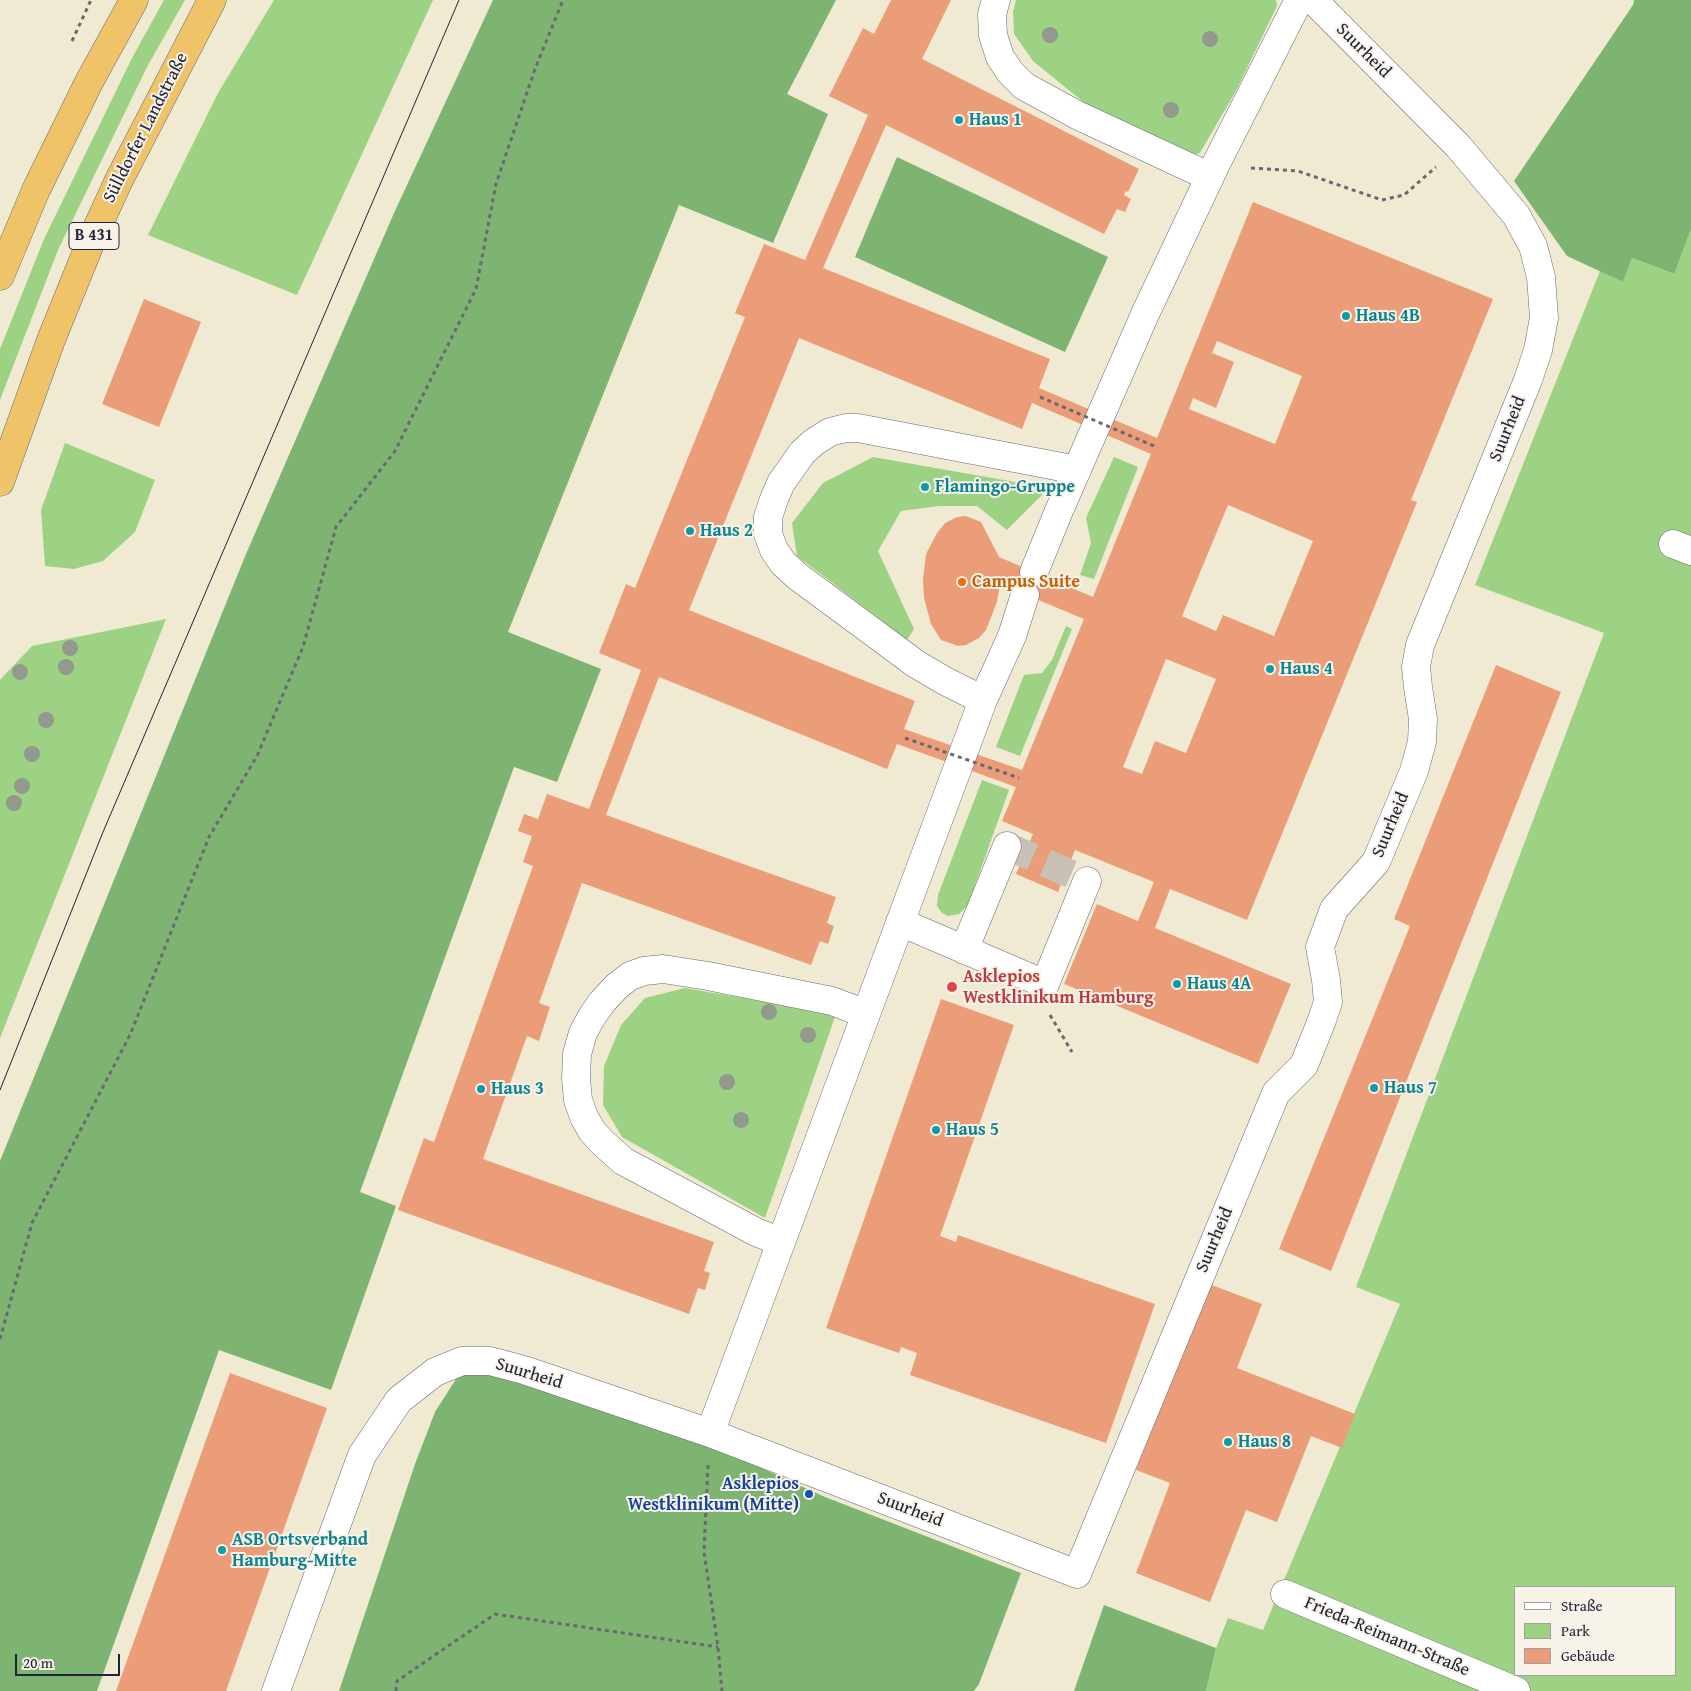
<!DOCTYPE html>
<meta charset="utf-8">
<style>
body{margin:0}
#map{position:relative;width:1691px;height:1691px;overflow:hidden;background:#f0ead3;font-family:"Gentium Book Plus",serif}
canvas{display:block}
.legend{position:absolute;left:1514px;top:1586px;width:162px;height:90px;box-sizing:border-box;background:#f7f3e8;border:1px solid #a29fa3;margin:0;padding:6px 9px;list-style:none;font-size:15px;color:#22223b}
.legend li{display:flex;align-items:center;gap:10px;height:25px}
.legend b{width:25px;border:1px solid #a29fa3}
.scale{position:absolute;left:15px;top:1654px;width:105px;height:22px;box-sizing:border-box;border:2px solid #22223b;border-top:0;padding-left:6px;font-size:15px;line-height:18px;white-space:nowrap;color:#22223b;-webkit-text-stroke:4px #f7f3e8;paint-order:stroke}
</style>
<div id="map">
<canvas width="1691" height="1691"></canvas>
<ul class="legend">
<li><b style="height:6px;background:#fff"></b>Straße</li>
<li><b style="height:14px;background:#9dd284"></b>Park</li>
<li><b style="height:14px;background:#eb9d79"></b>Gebäude</li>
</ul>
<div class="scale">20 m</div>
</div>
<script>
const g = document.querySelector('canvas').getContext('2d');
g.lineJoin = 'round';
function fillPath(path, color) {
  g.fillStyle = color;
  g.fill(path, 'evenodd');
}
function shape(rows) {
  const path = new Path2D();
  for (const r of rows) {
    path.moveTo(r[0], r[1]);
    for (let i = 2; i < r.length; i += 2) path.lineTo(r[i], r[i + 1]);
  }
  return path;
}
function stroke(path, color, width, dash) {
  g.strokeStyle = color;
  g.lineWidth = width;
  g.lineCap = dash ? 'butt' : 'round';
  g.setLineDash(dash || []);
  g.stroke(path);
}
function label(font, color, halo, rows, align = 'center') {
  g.font = font + ' "Gentium Book Plus",serif';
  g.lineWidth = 4;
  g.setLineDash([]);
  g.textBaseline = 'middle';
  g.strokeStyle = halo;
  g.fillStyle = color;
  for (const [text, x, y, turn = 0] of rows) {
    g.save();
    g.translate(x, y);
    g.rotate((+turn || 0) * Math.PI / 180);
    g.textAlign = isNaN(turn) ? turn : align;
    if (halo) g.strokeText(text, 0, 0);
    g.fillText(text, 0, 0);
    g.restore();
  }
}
fillPath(shape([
 [164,0,185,0,147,67,58,250,0,400,0,349,44,239,132,58],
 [274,0,433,0,297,295,148,235,218,93],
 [1016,0,1276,0,1277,6,1237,89,1200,153,1186,157,1092,109,1033,61,1014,34,1013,12],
 [1691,229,1691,1691,1206,1691,1216,1648,1228,1618,1263,1630,1400,1304,1356,1287,1604,633,1475,585,1600,271,1623,282,1632,258,1673,274],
 [1515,1587,1675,1587,1675,1675,1515,1675],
 [65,443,155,480,135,532,103,561,74,569,45,566,41,510],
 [873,457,1049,488,1007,530,977,506,939,506,901,511,878,551,914,629,907,640,797,556,792,523,823,483],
 [1114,457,1138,467,1094,579,1080,575,1091,543,1086,518],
 [166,619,0,1038,0,680,32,646],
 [1066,626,1072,629,1020,756,996,747,1024,675,1042,673,1052,660],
 [982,780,1009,790,968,905,959,914,948,916,942,913,937,906,938,895],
 [685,988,836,1014,765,1218,622,1137,603,1105,604,1066,621,1025,645,998]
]), '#9dd284');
fillPath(shape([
 [493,0,836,0,787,94,828,114,773,243,679,205,508,632,601,669,557,782,514,767,360,1192,396,1206,331,1390,219,1350,97,1691,0,1691,0,1161,246,554,394,213],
 [1634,0,1691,0,1691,229,1674,274,1632,258,1623,282,1567,256,1514,181,1633,5],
 [897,157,1108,257,1065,352,855,257],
 [463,1368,521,1383,704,1442,825,1497,1021,1573,979,1684,974,1691,339,1691,415,1464,435,1412],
 [1104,1605,1216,1648,1206,1691,1074,1691]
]), '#7eb472');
fillPath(shape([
 [891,0,951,0,922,59,1139,169,1128,192,1126,191,1124,195,1131,199,1125,212,1117,209,1104,234,886,125,823,268,1050,359,1039,388,1157,438,1253,202,1493,299,1411,500,1417,502,1247,920,1170,889,1155,928,1291,984,1258,1064,1064,984,1097,904,1138,921,1154,882,1075,850,1058,892,1016,874,1033,834,1002,821,1016,787,897,744,887,769,659,677,606,815,836,897,827,923,834,926,828,944,820,941,811,965,582,883,539,1003,550,1007,539,1041,527,1036,483,1159,714,1242,704,1271,710,1273,705,1290,698,1288,689,1314,398,1210,424,1138,434,1142,533,866,523,862,532,836,518,831,524,814,538,819,547,794,589,809,641,670,599,653,626,584,635,588,745,317,735,313,764,244,805,260,868,115,829,96,863,28,874,34],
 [799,338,1022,429,1032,403,1151,454,1093,597,999,557,981,522,966,516,957,517,945,523,937,533,926,554,923,579,924,598,931,624,941,640,958,646,966,645,979,638,986,630,997,602,1000,584,1084,619,1022,770,904,729,915,701,689,610],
 [1217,341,1302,376,1275,444,1189,409,1193,398,1216,408,1234,362,1212,353],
 [1228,505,1313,541,1274,636,1223,615,1216,631,1182,616],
 [1166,659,1216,679,1186,753,1155,741,1142,774,1123,767],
 [144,299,201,322,159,427,102,404],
 [1496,665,1561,692,1331,1271,1279,1249,1410,926,1394,919],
 [941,999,1014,1025,940,1236,956,1242,958,1235,1155,1304,1106,1443,910,1375,917,1353,901,1347,899,1353,826,1328],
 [1209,1284,1262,1304,1237,1368,1355,1414,1342,1448,1311,1436,1277,1522,1246,1510,1210,1602,1136,1573,1170,1483,1136,1470],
 [230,1373,327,1408,226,1691,116,1691]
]), '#eb9d79');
stroke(shape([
 [1007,846,1087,881]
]), '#c7c2b5', 28, [28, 14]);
const minor = shape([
 [996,0,992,14,993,35,1000,57,1010,72,1024,86,1077,115,1210,177],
 [1673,544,1691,551],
 [1034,572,1058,513,1146,312,1215,166,1299,0],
 [983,700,945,681,916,664,797,576,783,563,774,550,768,534,768,517,774,499,781,483,802,453,814,442,830,432,846,428,858,428,1077,470],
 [900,922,1045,984,1087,881],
 [964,950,1007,846],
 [781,1242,756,1232,623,1161,602,1142,592,1131,584,1117,578,1100,576,1079,577,1054,583,1033,591,1018,602,1002,617,986,630,976,644,971,663,969,708,976,832,1001,866,1014],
 [710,1433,983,700,1012,636,1025,595],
 [1285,1594,1516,1691],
 [276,1691,362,1455,399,1400,435,1372,462,1361,490,1361,524,1370,710,1433,1077,1574,1276,1093,1304,1065,1322,1020,1328,1002,1326,980,1320,947,1334,909,1376,862,1414,771,1422,742,1423,719,1418,687,1416,667,1420,645,1528,380,1538,350,1544,318,1541,277,1533,246,1516,215,1458,146,1313,0]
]);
const highway = shape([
 [0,276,36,190,89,82,134,0],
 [0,482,51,340,92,239,119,180,212,0]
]);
stroke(minor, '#6a6870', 29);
stroke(highway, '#6a6870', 29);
stroke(shape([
 [72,41,91,0],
 [1251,168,1298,171,1382,200,1404,195,1436,167],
 [1050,1015,1072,1052],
 [0,1339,32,1223,130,1035,209,837,257,756,303,647,336,527,395,451,476,289,496,184,535,69,563,0],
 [708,1465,704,1552,718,1647,722,1691],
 [396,1691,397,1681,495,1614,718,1647]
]), '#6a6870', 3, [4, 4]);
stroke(minor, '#fff', 28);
stroke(highway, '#efc469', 28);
stroke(shape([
 [0,1090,103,832,459,0]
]), '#22223b', 1);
stroke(shape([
 [1040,397,1154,446],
 [905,738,1019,778]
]), '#6a6870', 3, [4, 4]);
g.fillStyle = '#93998c';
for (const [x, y] of [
 [1050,35],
 [1210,39],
 [1171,110],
 [70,648],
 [66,667],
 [20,672],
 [46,720],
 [32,754],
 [22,786],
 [14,803],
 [769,1012],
 [808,1035],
 [727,1082],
 [741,1120]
]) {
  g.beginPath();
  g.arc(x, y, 8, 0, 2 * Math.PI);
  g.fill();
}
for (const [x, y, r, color] of [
 [959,120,5,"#0f9aa8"],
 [1346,316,5,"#0f9aa8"],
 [925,487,5,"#0f9aa8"],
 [690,531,5,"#0f9aa8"],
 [962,582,5,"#e8710a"],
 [1270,669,5,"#0f9aa8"],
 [1177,984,5,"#0f9aa8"],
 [952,987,6,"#e0444e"],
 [1374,1088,5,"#0f9aa8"],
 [481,1089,5,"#0f9aa8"],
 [936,1130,5,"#0f9aa8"],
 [1228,1442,5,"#0f9aa8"],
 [809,1494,5,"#1a4fb4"],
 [222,1550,5,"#0f9aa8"]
]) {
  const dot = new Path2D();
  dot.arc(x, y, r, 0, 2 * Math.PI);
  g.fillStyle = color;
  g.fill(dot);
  stroke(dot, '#f7f3e8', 2);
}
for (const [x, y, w] of [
 [94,236,50]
]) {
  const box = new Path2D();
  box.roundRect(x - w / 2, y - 13.5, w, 27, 4);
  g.fillStyle = '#f7f3e8';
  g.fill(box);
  stroke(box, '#22223b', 1);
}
label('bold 16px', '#22223b', null, [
 ["B 431",94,236]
]);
label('18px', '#22223b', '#f7f3e8', [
 ["Suurheid",1363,51,45],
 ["Sülldorfer Landstraße",146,128,-63],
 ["Suurheid",1508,429,-68],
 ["Suurheid",1391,825,-67],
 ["Suurheid",1215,1240,-67],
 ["Suurheid",529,1374,17],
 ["Suurheid",910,1510,21],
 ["Frieda-Reimann-Straße",1387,1637,23]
]);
label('bold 18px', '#0d838f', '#f7f3e8', [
 ["Haus 1",969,120],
 ["Haus 4B",1356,316],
 ["Flamingo-Gruppe",935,487],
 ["Haus 2",700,531],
 ["Haus 4",1280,669],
 ["Haus 4A",1187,984],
 ["Haus 7",1384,1088],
 ["Haus 3",491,1089],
 ["Haus 5",946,1130],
 ["Haus 8",1238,1442],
 ["ASB Ortsverband",232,1540],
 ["Hamburg-Mitte",232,1561]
], 'left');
label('bold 18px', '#c56008', '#f7f3e8', [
 ["Campus Suite",972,582]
], 'left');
label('bold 18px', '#be3a42', '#f7f3e8', [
 ["Asklepios",963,977],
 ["Westklinikum Hamburg",963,998]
], 'left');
label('bold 18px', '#164399', '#f7f3e8', [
 ["Asklepios",799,1484],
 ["Westklinikum (Mitte)",799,1505]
], 'right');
</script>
